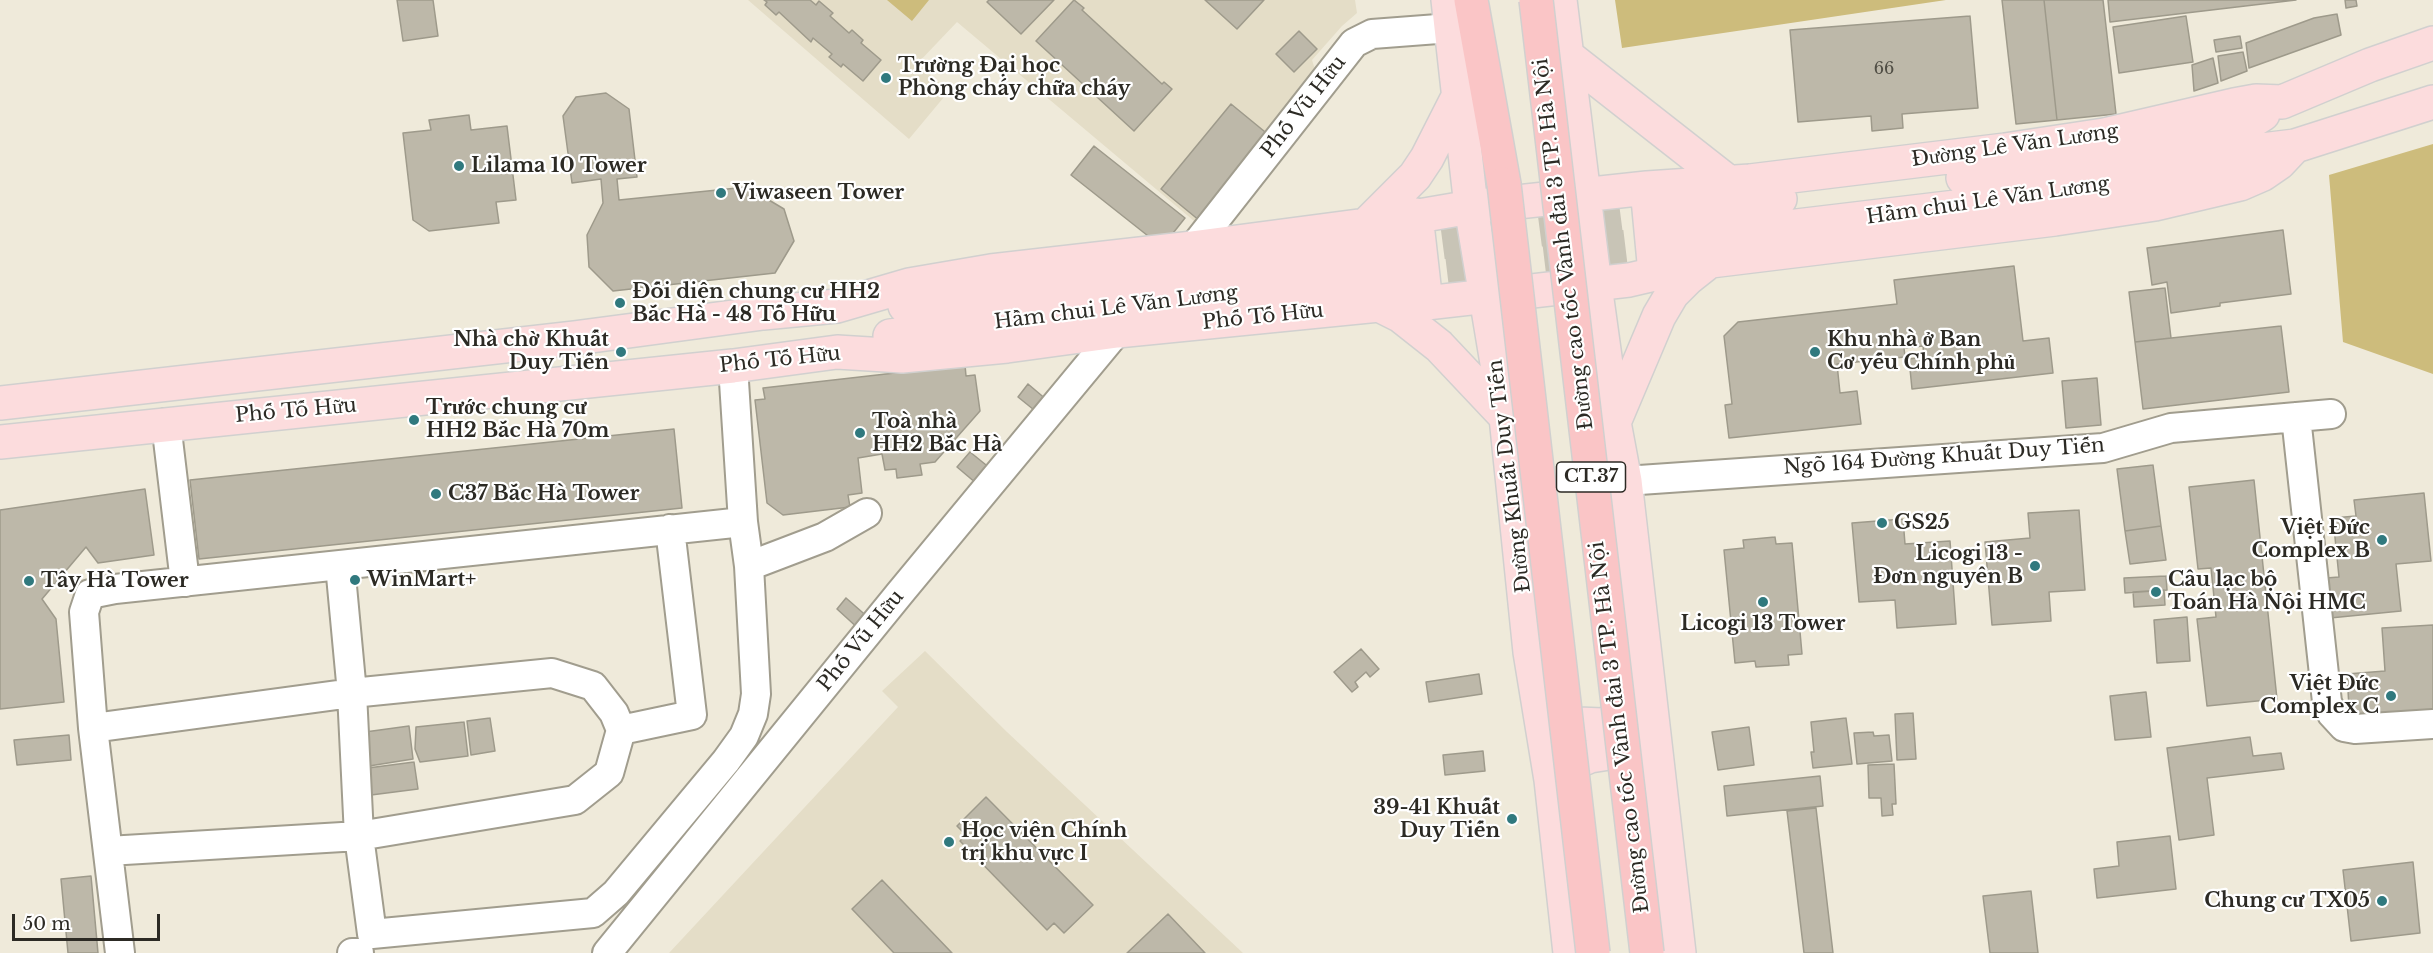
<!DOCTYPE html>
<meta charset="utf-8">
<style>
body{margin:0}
#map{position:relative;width:2433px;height:953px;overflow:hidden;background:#efeada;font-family:"Libre Baskerville",serif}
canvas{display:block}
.scale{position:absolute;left:12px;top:914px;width:148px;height:27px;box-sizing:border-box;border:3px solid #2c2a24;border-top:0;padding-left:8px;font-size:18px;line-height:21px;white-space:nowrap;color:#2c2a24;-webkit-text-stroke:4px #fff;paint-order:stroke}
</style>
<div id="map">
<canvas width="2433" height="953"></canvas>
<div class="scale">50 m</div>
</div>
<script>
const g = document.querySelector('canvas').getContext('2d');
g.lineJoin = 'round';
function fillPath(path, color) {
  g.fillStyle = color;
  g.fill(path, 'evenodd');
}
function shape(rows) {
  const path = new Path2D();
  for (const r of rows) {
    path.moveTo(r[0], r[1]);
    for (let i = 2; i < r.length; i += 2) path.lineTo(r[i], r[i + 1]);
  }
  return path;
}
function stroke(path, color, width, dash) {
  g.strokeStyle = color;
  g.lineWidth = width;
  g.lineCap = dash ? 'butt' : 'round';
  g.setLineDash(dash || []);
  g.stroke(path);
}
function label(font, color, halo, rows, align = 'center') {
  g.font = font + ' "Libre Baskerville",serif';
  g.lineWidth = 4.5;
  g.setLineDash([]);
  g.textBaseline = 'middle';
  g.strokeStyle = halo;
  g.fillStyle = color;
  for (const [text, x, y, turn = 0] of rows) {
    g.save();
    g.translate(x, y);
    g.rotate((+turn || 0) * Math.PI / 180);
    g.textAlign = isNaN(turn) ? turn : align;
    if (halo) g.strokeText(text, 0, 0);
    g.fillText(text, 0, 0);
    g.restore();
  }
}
fillPath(shape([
 [748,0,1355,0,1357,13,1342,26,1312,60,1318,79,1200,226,957,22,917,64,949,91,909,139],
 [925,651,1007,732,1243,953,669,953,898,707,882,691]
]), '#e4ddc7');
fillPath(shape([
 [887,0,929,0,912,21],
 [1615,0,1946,0,1622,48],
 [2433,144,2433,374,2343,342,2329,175]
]), '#cdbc7c');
const building = shape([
 [397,0,433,0,438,36,403,41,397,0],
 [764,0,810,0,816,5,819,1,833,13,830,16,849,33,852,30,863,40,861,43,881,60,863,81,843,64,841,67,829,57,832,54,813,38,811,42,779,12,776,15,765,5,767,2,764,0],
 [989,0,1054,0,1021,34,987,2,989,0],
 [1074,0,1084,8,1082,10,1162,84,1164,82,1172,89,1134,131,1036,41,1074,0],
 [1205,0,1264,0,1237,29,1205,0],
 [2002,0,2044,0,2057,120,2016,124,2002,0],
 [2044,0,2103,0,2116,114,2057,120,2044,0],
 [2108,0,2296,0,2110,22,2108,0],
 [2345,0,2356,0,2357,6,2346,8,2345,0],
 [2337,14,2341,35,2249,68,2246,43,2314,18,2337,14],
 [1970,16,1978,108,1902,114,1903,128,1872,131,1871,116,1798,122,1790,30,1970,16],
 [2186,16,2193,62,2119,73,2113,27,2186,16],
 [1299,31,1317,49,1294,72,1276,54,1299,31],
 [2240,36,2242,48,2216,52,2214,40,2240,36],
 [2243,52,2247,71,2221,81,2218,56,2243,52],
 [2213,58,2218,83,2194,91,2192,65,2213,58],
 [606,93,629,109,637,177,617,179,619,200,747,187,784,209,794,241,775,273,613,291,589,267,587,235,603,203,601,179,572,183,563,116,576,97,606,93],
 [1231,104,1270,136,1200,221,1161,189,1231,104],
 [469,115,471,130,507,126,516,200,496,202,499,223,429,231,413,220,403,133,431,130,429,120,469,115],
 [1094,146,1185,218,1162,247,1071,175,1094,146],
 [2283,230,2291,294,2220,303,2220,306,2171,313,2167,282,2152,285,2147,248,2283,230],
 [2014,266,2023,341,2049,338,2053,373,1912,389,1909,359,1924,357,1923,346,1904,348,1905,357,1837,364,1840,393,1857,391,1861,424,1729,438,1725,405,1732,404,1724,336,1738,322,1897,304,1894,280,2014,266],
 [2165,288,2171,338,2135,342,2129,292,2165,288],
 [2281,326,2289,392,2143,409,2135,342,2281,326],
 [965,365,966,376,975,375,980,411,935,462,920,464,922,475,897,478,896,469,885,470,882,454,858,458,862,493,848,495,850,507,783,515,767,503,755,400,765,399,763,388,965,365],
 [2097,378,2101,425,2066,428,2062,381,2097,378],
 [1028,384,1054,406,1044,418,1018,397,1028,384],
 [674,429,682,508,199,559,190,480,674,429],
 [970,452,996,473,983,489,957,467,970,452],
 [2153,465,2161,526,2125,531,2117,469,2153,465],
 [2254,480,2277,699,2207,706,2197,619,2216,617,2211,568,2198,569,2189,487,2254,480],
 [145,489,154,555,98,563,86,547,42,599,56,619,64,702,0,709,0,510,145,489],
 [2424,493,2431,561,2396,564,2401,611,2330,618,2326,578,2339,577,2333,518,2356,516,2354,500,2424,493],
 [2079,510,2085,590,2049,592,2051,621,1992,625,1985,542,2030,538,2028,513,2079,510],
 [1903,519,1905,544,1950,541,1956,624,1897,628,1895,600,1859,602,1852,523,1903,519],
 [2161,526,2166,560,2130,564,2125,531,2161,526],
 [1775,537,1776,544,1792,543,1802,654,1788,655,1789,665,1756,667,1755,661,1735,663,1724,550,1744,548,1743,540,1775,537],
 [2166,576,2167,590,2125,593,2124,578,2166,576],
 [2164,590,2165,605,2134,607,2133,592,2164,590],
 [846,598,870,619,860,630,837,609,846,598],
 [2187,617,2190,661,2157,663,2154,620,2187,617],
 [2433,625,2433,719,2350,724,2347,674,2385,671,2382,628,2433,625],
 [1361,649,1379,669,1370,677,1366,672,1355,682,1358,687,1352,692,1334,672,1361,649],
 [1479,674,1482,694,1429,702,1426,682,1479,674],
 [2146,692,2151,737,2115,740,2110,696,2146,692],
 [1913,713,1916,759,1897,760,1895,714,1913,713],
 [490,718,495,751,471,755,467,721,490,718],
 [1846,718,1852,764,1813,768,1811,752,1814,752,1811,722,1846,718],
 [464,722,468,756,420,762,415,749,416,727,464,722],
 [409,726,413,759,369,766,365,732,409,726],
 [1749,727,1754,765,1718,770,1712,732,1749,727],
 [1873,732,1874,736,1889,735,1892,761,1857,764,1854,733,1873,732],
 [69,735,71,760,17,765,14,740,69,735],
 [2250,737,2253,756,2281,753,2284,769,2207,778,2214,835,2179,840,2167,748,2250,737],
 [1483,751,1485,771,1445,775,1443,755,1483,751],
 [414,762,418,789,371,795,368,768,414,762],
 [1894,764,1896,804,1892,804,1893,815,1882,816,1881,798,1869,798,1868,765,1894,764],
 [1820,776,1823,806,1727,816,1724,786,1820,776],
 [986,797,1093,905,1064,933,1054,923,1047,930,960,841,966,835,957,826,986,797],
 [1816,808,1833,953,1804,953,1787,811,1816,808],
 [2170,836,2176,889,2097,898,2094,869,2119,866,2117,842,2170,836],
 [2413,862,2420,933,2351,941,2343,870,2413,862],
 [91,876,98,953,68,953,61,879,91,876],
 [882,880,952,953,894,953,852,909,882,880],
 [2031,891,2038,953,1990,953,1983,896,2031,891],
 [1168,914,1205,953,1127,953,1168,914]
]);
fillPath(building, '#bdb8a9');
stroke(building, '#9e9a8b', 1.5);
stroke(shape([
 [1394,249,1674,213],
 [1398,274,1679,240]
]), '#c8c4b6', 33, [33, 16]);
const minor = shape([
 [1193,248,1354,43,1372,34,1451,28],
 [2296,417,2327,702,2332,714,2344,727,2355,729,2433,724],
 [166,423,185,582],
 [1625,481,2103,448,2171,428,2331,414],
 [340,565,352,693,359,836,372,934,593,913,616,893,726,761,744,736,753,714,756,694,749,566,743,522,733,366],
 [749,566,825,537,867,513],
 [93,728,352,693,552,673,593,686,614,713,621,730,609,773,575,800,359,836,108,851],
 [621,730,692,715,670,529],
 [120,953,93,728,84,612,90,594,115,589,743,522],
 [352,953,359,953],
 [607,953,900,593,1117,331]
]);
const major = shape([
 [1448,0,1471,207,1506,417,1530,652,1551,780,1570,953],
 [1560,0,1595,285,1614,422,1625,481,1679,953],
 [1566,55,1728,182],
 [1963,178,2048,168,2171,146,2225,131,2252,121,2263,114],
 [1647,188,1655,273],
 [1674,213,1780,199],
 [1416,215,1426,303],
 [1366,225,1415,176,1427,158,1459,95],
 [1679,240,2048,196,2188,170,2262,150,2295,146],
 [1379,305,1401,316,1439,346,1506,417],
 [905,306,1394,249],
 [890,336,1398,274],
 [0,403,575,338,763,313,837,306,909,285,991,271,1193,248,1366,225,1471,207,1647,188,1750,181,2005,150,2104,135,2234,105,2256,101,2282,102,2370,65,2433,43],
 [1615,420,1659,316,1672,294,1688,278,1707,263],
 [0,442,733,366,837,352,902,356,1007,346,1117,331,1379,305,1426,303,1629,280,1711,261,2055,219,2155,204,2240,184,2263,174,2279,163,2295,146,2433,102],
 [1541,713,1578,724,1602,725,1625,718,1645,706],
 [1551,780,1569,765,1590,756,1609,753,1633,757,1650,767]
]);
const highway = shape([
 [1471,0,1504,184]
]);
stroke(minor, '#a19d8e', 32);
stroke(major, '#d1d0cf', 36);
stroke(highway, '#d1d0cf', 36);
stroke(minor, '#fff', 28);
stroke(major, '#fcdcdd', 33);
stroke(highway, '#fac5c6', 33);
const highwayBridge = shape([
 [1536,0,1647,953],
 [1504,184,1593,953]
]);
stroke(highwayBridge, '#d1d0cf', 36, []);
stroke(highwayBridge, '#fac5c6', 33);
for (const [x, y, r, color] of [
 [886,78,6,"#30797e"],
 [459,166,6,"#30797e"],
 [721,193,6,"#30797e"],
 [620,303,6,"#30797e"],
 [621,352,6,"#30797e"],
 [1815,352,6,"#30797e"],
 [414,420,6,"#30797e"],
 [860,433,6,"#30797e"],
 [436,494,6,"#30797e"],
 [1882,523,6,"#30797e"],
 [2382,540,6,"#30797e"],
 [2035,566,6,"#30797e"],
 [355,580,6,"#30797e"],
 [29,581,6,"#30797e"],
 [2156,592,6,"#30797e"],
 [1763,602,6,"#30797e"],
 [2391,696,6,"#30797e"],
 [1512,819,6,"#30797e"],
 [949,842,6,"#30797e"],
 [2382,901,6,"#30797e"]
]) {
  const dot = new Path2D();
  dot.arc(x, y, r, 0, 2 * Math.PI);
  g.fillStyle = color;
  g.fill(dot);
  stroke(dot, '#fff', 2);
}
label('16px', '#504e45', null, [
 ["66",1884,69]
]);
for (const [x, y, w] of [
 [1591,477,69]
]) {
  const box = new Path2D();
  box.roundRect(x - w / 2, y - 15, w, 30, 4.5);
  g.fillStyle = '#fff';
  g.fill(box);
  stroke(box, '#2c2a24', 1.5);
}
label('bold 18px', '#2c2a24', null, [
 ["CT.37",1591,477]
]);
label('bold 20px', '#2c2a24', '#fff', [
 ["Trường Đại học",898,66],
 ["Phòng cháy chữa cháy",898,89],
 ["Lilama 10 Tower",471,166],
 ["Viwaseen Tower",733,193],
 ["Đối diện chung cư HH2",632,292],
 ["Bắc Hà - 48 Tố Hữu",632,315],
 ["Nhà chờ Khuất",609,340,"right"],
 ["Duy Tiến",609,363,"right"],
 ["Khu nhà ở Ban",1827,340],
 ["Cơ yếu Chính phủ",1827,363],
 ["Trước chung cư",426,408],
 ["HH2 Bắc Hà 70m",426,431],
 ["Toà nhà",872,422],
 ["HH2 Bắc Hà",872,445],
 ["C37 Bắc Hà Tower",448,494],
 ["GS25",1894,523],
 ["Việt Đức",2370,528,"right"],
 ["Complex B",2370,551,"right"],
 ["Licogi 13 -",2023,554,"right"],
 ["Đơn nguyên B",2023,577,"right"],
 ["WinMart+",367,580],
 ["Câu lạc bộ",2168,580],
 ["Toán Hà Nội HMC",2168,603],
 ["Tây Hà Tower",41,581],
 ["Licogi 13 Tower",1763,624,"center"],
 ["Việt Đức",2379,684,"right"],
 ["Complex C",2379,707,"right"],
 ["39-41 Khuất",1500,808,"right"],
 ["Duy Tiến",1500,831,"right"],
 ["Học viện Chính",961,831],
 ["trị khu vực I",961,854],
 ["Chung cư TX05",2370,901,"right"]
], 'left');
label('20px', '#2c2a24', '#fff', [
 ["Phố Vũ Hữu",1304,107,-52],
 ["Đường Lê Văn Lương",2015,146,-8],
 ["Hầm chui Lê Văn Lương",1988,201,-8],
 ["Đường cao tốc Vành đai 3 TP. Hà Nội",1564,244,-97],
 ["Hầm chui Lê Văn Lương",1116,308,-7],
 ["Phố Tố Hữu",1263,317,-6],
 ["Phố Tố Hữu",780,360,-6],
 ["Phố Tố Hữu",296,411,-5],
 ["Ngõ 164 Đường Khuất Duy Tiến",1944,457,-4],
 ["Đường Khuất Duy Tiến",1510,476,-97],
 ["Phố Vũ Hữu",861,641,-51],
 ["Đường cao tốc Vành đai 3 TP. Hà Nội",1620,727,-97]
]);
</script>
